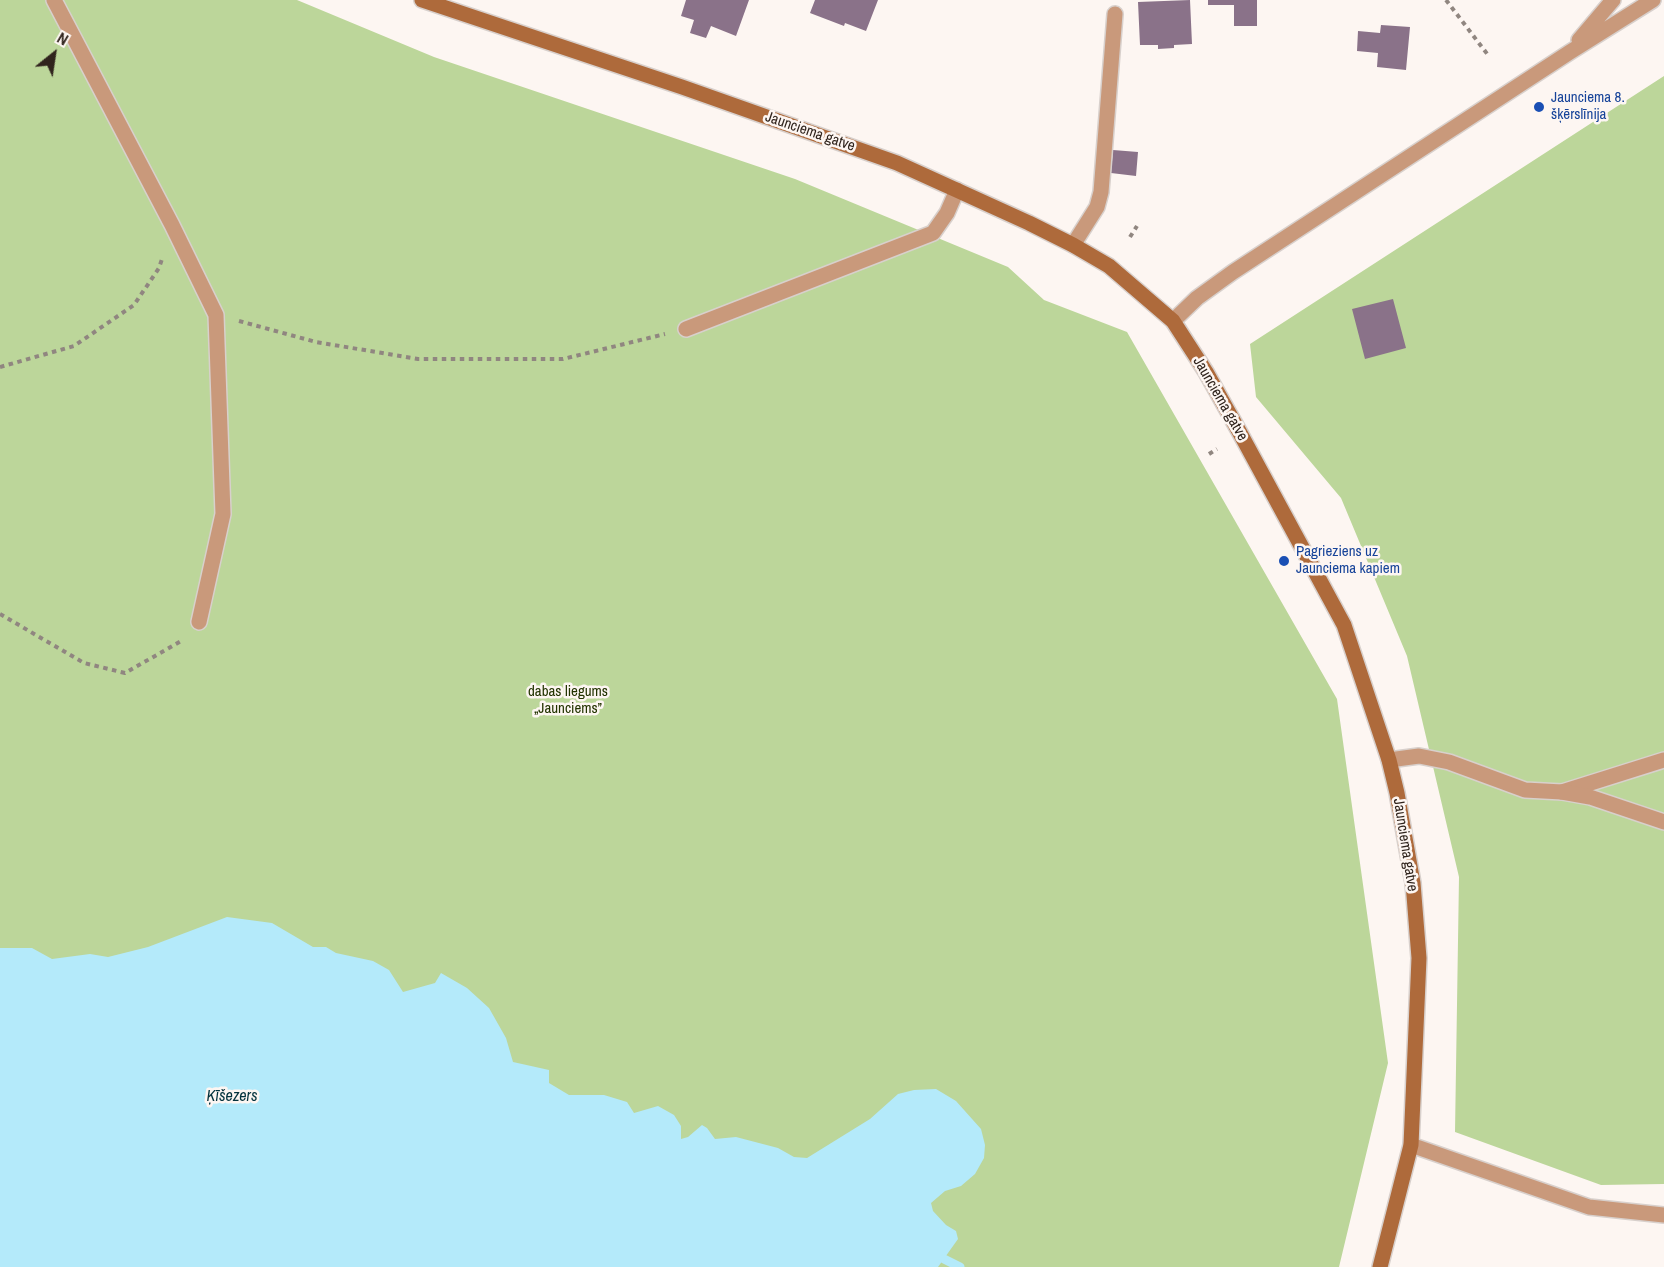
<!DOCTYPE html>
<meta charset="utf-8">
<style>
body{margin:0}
#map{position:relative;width:1664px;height:1267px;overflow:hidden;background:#fdf6f2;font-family:"Archivo Narrow",sans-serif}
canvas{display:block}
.north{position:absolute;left:24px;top:24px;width:60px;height:60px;-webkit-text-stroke:4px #fdf6f2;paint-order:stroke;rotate:30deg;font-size:16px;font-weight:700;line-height:24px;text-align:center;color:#30241d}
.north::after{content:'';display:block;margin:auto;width:21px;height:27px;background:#30241d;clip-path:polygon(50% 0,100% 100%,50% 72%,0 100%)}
</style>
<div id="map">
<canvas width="1664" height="1267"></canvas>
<div class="north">N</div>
</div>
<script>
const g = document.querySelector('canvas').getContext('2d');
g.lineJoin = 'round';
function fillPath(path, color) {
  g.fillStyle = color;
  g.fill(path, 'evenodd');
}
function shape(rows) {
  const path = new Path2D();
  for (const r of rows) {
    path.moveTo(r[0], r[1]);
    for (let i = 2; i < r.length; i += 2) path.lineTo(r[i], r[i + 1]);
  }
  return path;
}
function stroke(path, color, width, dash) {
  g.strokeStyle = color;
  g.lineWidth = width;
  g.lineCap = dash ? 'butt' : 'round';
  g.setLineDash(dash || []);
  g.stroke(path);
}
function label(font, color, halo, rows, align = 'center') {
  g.font = font + ' "Archivo Narrow",sans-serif';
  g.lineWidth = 5;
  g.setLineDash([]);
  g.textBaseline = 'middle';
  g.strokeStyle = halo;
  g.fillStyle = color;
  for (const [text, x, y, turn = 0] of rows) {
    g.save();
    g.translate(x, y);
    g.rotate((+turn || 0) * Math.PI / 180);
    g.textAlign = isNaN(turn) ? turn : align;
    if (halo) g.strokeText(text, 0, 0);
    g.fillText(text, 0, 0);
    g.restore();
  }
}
fillPath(shape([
 [0,0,297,0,434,57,795,179,1008,267,1044,300,1127,332,1337,699,1388,1063,1339,1267,0,1267],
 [1664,76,1664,1184,1601,1185,1455,1132,1459,877,1407,656,1341,498,1256,397,1250,344]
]), '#bcd69a');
fillPath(shape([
 [227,917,272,923,313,947,326,947,336,953,373,961,389,970,403,992,435,983,441,973,467,988,489,1008,506,1038,513,1062,549,1070,549,1083,569,1095,604,1095,627,1102,634,1113,658,1106,674,1115,681,1126,681,1139,688,1137,702,1125,707,1128,715,1139,736,1137,778,1148,794,1157,807,1158,870,1119,898,1094,914,1090,936,1089,956,1101,981,1129,985,1145,984,1158,975,1174,961,1186,945,1191,931,1203,933,1211,946,1225,956,1231,958,1239,938,1267,0,1267,0,948,32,948,52,959,90,954,108,957,148,947]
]), '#b4eafa');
stroke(shape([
 [944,1259,960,1267]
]), '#b4eafa', 9);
fillPath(shape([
 [686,0,749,0,736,36,711,26,706,38,690,33,694,20,681,16],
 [815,0,878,0,866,31,845,23,844,26,810,13],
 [1190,0,1192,44,1174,45,1174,48,1158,49,1158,45,1140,45,1138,2],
 [1208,0,1257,0,1257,26,1234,26,1234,5,1208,5],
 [1381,25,1410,27,1406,70,1377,67,1378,53,1357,51,1358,31,1380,33],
 [1113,150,1138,152,1136,176,1111,173],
 [1393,299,1406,348,1365,359,1352,309]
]), '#8a7289');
const service = shape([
 [54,0,172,225,216,315,223,514,199,622],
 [1073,245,1097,207,1101,192,1115,14],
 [686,329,933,233,947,213,957,190],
 [1562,792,1664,760]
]);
const minor = shape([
 [1579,40,1613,0],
 [1173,321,1197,298,1233,272,1570,52,1653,0],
 [1389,760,1419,756,1449,762,1525,790,1562,792,1590,797,1664,822],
 [1411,1145,1589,1207,1664,1215]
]);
const secondary = shape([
 [422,0,682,87,897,163,1029,223,1073,245,1109,266,1173,321,1206,372,1240,433,1344,625,1389,760,1397,793,1413,883,1419,958,1411,1145,1380,1267]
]);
stroke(service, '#d8d0cc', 18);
stroke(minor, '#d8d0cc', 18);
stroke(secondary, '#d8d0cc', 18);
stroke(shape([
 [1446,0,1488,55],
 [1130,237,1137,226],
 [239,321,316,342,418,359,563,359,665,334],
 [0,367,74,346,134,305,159,268,162,259],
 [1209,454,1217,449],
 [0,614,84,663,125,673,183,640]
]), '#908680', 4, [4.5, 4.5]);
stroke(service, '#c9997b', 15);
stroke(minor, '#c9997b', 15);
stroke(secondary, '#ae6a3b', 15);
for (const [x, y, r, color] of [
 [1539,107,6,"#1a4fb4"],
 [1284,561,6,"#1a4fb4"]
]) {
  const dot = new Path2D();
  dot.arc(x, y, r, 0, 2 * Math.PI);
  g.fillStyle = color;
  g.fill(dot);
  stroke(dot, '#fdf6f2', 2);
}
label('15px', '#164399', '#fdf6f2', [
 ["Jaunciema 8.",1551,98],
 ["šķērslīnija",1551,115],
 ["Pagrieziens uz",1296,552],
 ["Jaunciema kapiem",1296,569]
], 'left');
label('15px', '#30241d', '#fdf6f2', [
 ["Jaunciema gatve",810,132,19],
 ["Jaunciema gatve",1220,399,60],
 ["Jaunciema gatve",1405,845,81]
]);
label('15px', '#230', '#fdf6f2', [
 ["dabas liegums",568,692],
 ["„Jaunciems”",568,709]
]);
label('italic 16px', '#03323d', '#fdf6f2', [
 ["Ķīšezers",232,1097]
]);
</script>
